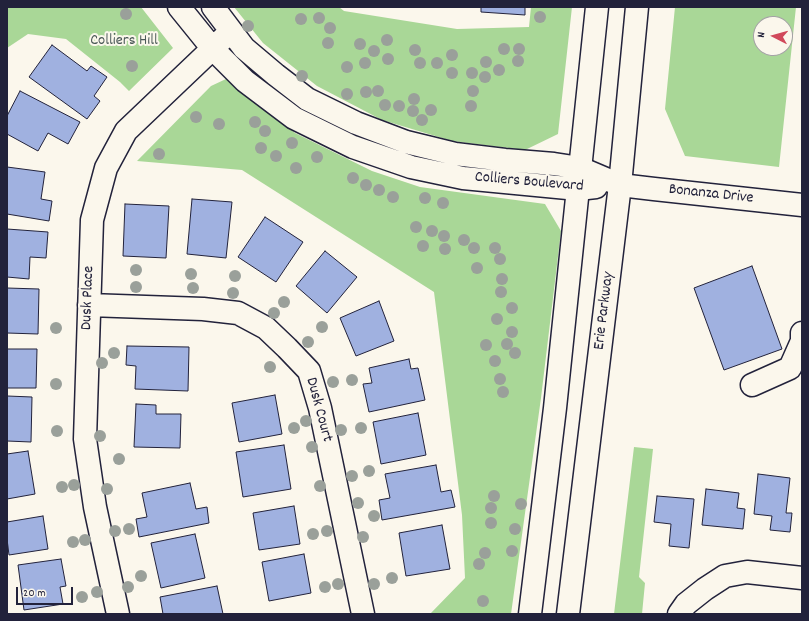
<!DOCTYPE html>
<style>
body{margin:0}
#map{position:relative;width:809px;height:621px;overflow:hidden;background:#fbf7ec;font-family:Dekko,sans-serif}
canvas{display:block}
.frame{position:absolute;inset:0;border:8px solid #22223b;pointer-events:none}
.north{position:absolute;left:753px;top:16px;width:40px;height:40px;box-sizing:border-box;background:#fbf7ec;border:1px solid #a4a2a5;border-radius:50%;rotate:276deg;font-size:11px;font-weight:700;line-height:16px;text-align:center;color:#22223b}
.north::after{content:'';display:block;margin:auto;width:14px;height:18px;background:#d1495b;clip-path:polygon(50% 0,100% 100%,50% 72%,0 100%)}
.scale{position:absolute;left:16px;top:587px;width:57px;height:18px;box-sizing:border-box;border:2px solid #22223b;border-top:0;padding-left:5px;font-size:12px;line-height:14px;white-space:nowrap;color:#22223b;-webkit-text-stroke:3px #fbf7ec;paint-order:stroke}
</style>
<div id="map">
<canvas width="809" height="621"></canvas>
<div class="frame"></div>
<div class="north">N</div>
<div class="scale">20 m</div>
</div>
<script>
const g = document.querySelector('canvas').getContext('2d');
g.lineJoin = 'round';
function fillPath(path, color) {
  g.fillStyle = color;
  g.fill(path, 'evenodd');
}
function shape(rows) {
  const path = new Path2D();
  for (const r of rows) {
    path.moveTo(r[0], r[1]);
    for (let i = 2; i < r.length; i += 2) path.lineTo(r[i], r[i + 1]);
  }
  return path;
}
function stroke(path, color, width, dash) {
  g.strokeStyle = color;
  g.lineWidth = width;
  g.lineCap = dash ? 'butt' : 'round';
  g.setLineDash(dash || []);
  g.stroke(path);
}
function label(font, color, halo, rows, align = 'center') {
  g.font = font + ' Dekko,sans-serif';
  g.lineWidth = 4;
  g.setLineDash([]);
  g.textBaseline = 'middle';
  g.strokeStyle = halo;
  g.fillStyle = color;
  for (const [text, x, y, turn = 0] of rows) {
    g.save();
    g.translate(x, y);
    g.rotate((+turn || 0) * Math.PI / 180);
    g.textAlign = isNaN(turn) ? turn : align;
    if (halo) g.strokeText(text, 0, 0);
    g.fillText(text, 0, 0);
    g.restore();
  }
}
fillPath(shape([
 [7,7,141,7,173,48,129,91,120,82,66,39,28,34,7,48],
 [234,7,339,7,344,11,457,29,529,27,531,7,572,7,558,134,525,150,452,141,382,120,317,86,263,43],
 [675,7,796,7,779,167,685,156,665,109],
 [761,24,785,24,785,48,761,48],
 [226,79,295,133,372,171,420,187,545,204,561,231,541,398,511,614,430,614,465,578,462,515,434,292,242,170,137,161,211,86],
 [634,447,653,449,639,577,645,583,642,614,614,614]
]), '#a9d797');
const building = shape([
 [481,7,525,7,525,15,481,12,481,7],
 [52,45,87,71,91,66,107,77,94,96,100,101,87,119,29,77,52,45],
 [20,91,80,122,68,144,48,133,38,151,7,134,7,116,20,91],
 [7,167,45,172,41,199,52,201,49,221,7,214,7,167],
 [192,199,232,202,226,258,187,254,192,199],
 [125,204,169,206,166,258,123,256,125,204],
 [265,217,303,242,276,282,238,257,265,217],
 [7,229,48,232,46,258,30,257,29,279,7,277,7,229],
 [325,251,357,277,327,313,296,286,325,251],
 [752,266,782,349,724,370,694,288,752,266],
 [7,288,39,289,38,334,7,333,7,288],
 [379,301,394,341,356,356,340,318,379,301],
 [127,346,189,347,188,391,135,389,136,366,126,365,127,346],
 [7,349,37,349,36,388,7,388,7,349],
 [409,359,411,369,418,368,425,400,369,412,363,384,372,383,369,368,409,359],
 [275,395,282,434,239,442,232,403,275,395],
 [7,396,32,397,31,442,7,441,7,396],
 [136,404,156,405,156,414,181,414,180,448,134,447,136,404],
 [418,413,426,455,381,464,373,422,418,413],
 [284,445,291,489,243,497,236,452,284,445],
 [28,451,35,494,7,499,7,454,28,451],
 [436,465,441,492,451,490,455,507,382,520,379,500,390,498,385,474,436,465],
 [758,474,790,478,786,513,792,513,790,532,770,530,772,516,754,514,758,474],
 [190,483,196,509,207,507,209,523,139,537,136,519,147,517,142,493,190,483],
 [706,489,739,493,737,508,745,509,743,529,702,525,706,489],
 [657,496,694,499,689,548,669,546,671,524,654,522,657,496],
 [294,506,300,544,259,550,253,513,294,506],
 [43,516,48,549,9,555,7,539,7,522,43,516],
 [442,525,450,569,406,576,399,533,442,525],
 [195,534,205,578,161,588,151,543,195,534],
 [304,554,311,593,269,601,262,562,304,554],
 [61,559,66,586,60,587,63,604,24,610,18,565,61,559],
 [217,586,223,614,163,614,160,597,217,586]
]);
fillPath(building, '#a0b1e0');
stroke(building, '#22223b', 1);
const minor = shape([
 [179,7,213,49,245,81,294,118,353,147,411,167,463,178,578,189,596,187],
 [213,7,244,48,276,75,307,99,356,123,406,142,455,154,505,160,554,164,580,168,620,185,654,189,802,205],
 [89,305,203,309,238,313,266,328,287,348,309,371,320,408,363,614],
 [752,385,790,368,802,341,802,333],
 [118,614,95,507,85,439,92,220,106,168,126,131,231,31],
 [679,614,686,604,705,589,725,576,747,572,802,578]
]);
const major = shape([
 [530,614,555,408,597,7],
 [568,614,620,185,637,7]
]);
stroke(minor, '#22223b', 25);
stroke(major, '#22223b', 25);
stroke(minor, '#fbf7ec', 22);
stroke(major, '#fbf7ec', 22);
g.fillStyle = '#9aa09a';
for (const [x, y] of [
 [126,14],
 [540,17],
 [319,18],
 [301,19],
 [248,26],
 [330,28],
 [387,40],
 [328,43],
 [360,44],
 [504,49],
 [519,49],
 [415,50],
 [374,51],
 [452,55],
 [388,59],
 [518,61],
 [486,62],
 [365,63],
 [420,63],
 [437,63],
 [132,66],
 [347,67],
 [499,70],
 [452,73],
 [472,73],
 [302,76],
 [485,77],
 [378,91],
 [473,91],
 [366,92],
 [347,94],
 [414,99],
 [385,105],
 [399,106],
 [471,106],
 [431,110],
 [413,111],
 [196,117],
 [422,120],
 [255,122],
 [219,124],
 [265,131],
 [292,143],
 [261,148],
 [159,154],
 [276,156],
 [317,157],
 [296,168],
 [353,178],
 [366,185],
 [379,190],
 [393,197],
 [425,198],
 [443,203],
 [416,227],
 [432,231],
 [444,236],
 [464,240],
 [423,246],
 [474,248],
 [495,248],
 [445,249],
 [500,259],
 [477,268],
 [136,270],
 [191,274],
 [235,276],
 [502,279],
 [136,287],
 [193,288],
 [501,292],
 [233,293],
 [284,302],
 [512,308],
 [274,313],
 [497,319],
 [322,327],
 [56,328],
 [512,332],
 [308,342],
 [507,344],
 [486,345],
 [114,353],
 [515,353],
 [495,361],
 [102,363],
 [270,367],
 [500,379],
 [352,380],
 [333,382],
 [56,384],
 [503,392],
 [306,421],
 [294,428],
 [361,428],
 [341,430],
 [57,431],
 [100,436],
 [312,447],
 [119,459],
 [369,471],
 [352,476],
 [74,485],
 [320,486],
 [62,487],
 [107,489],
 [494,496],
 [358,503],
 [521,504],
 [491,508],
 [374,516],
 [491,523],
 [129,529],
 [515,529],
 [115,531],
 [327,531],
 [313,534],
 [363,537],
 [85,540],
 [73,542],
 [512,551],
 [485,553],
 [479,564],
 [141,576],
 [392,578],
 [338,584],
 [374,584],
 [128,587],
 [325,587],
 [97,592],
 [82,597],
 [483,601]
]) {
  g.beginPath();
  g.arc(x, y, 6, 0, 2 * Math.PI);
  g.fill();
}
label('16px', '#4a5857', '#fbf7ec', [
 ["Colliers Hill",124,42]
]);
label('16px', '#22223b', '#fbf7ec', [
 ["Colliers Boulevard",529,183,5],
 ["Bonanza Drive",711,195,6],
 ["Dusk Place",89,298,-88],
 ["Erie Parkway",605,311,-83],
 ["Dusk Court",318,410,75]
]);
</script>
